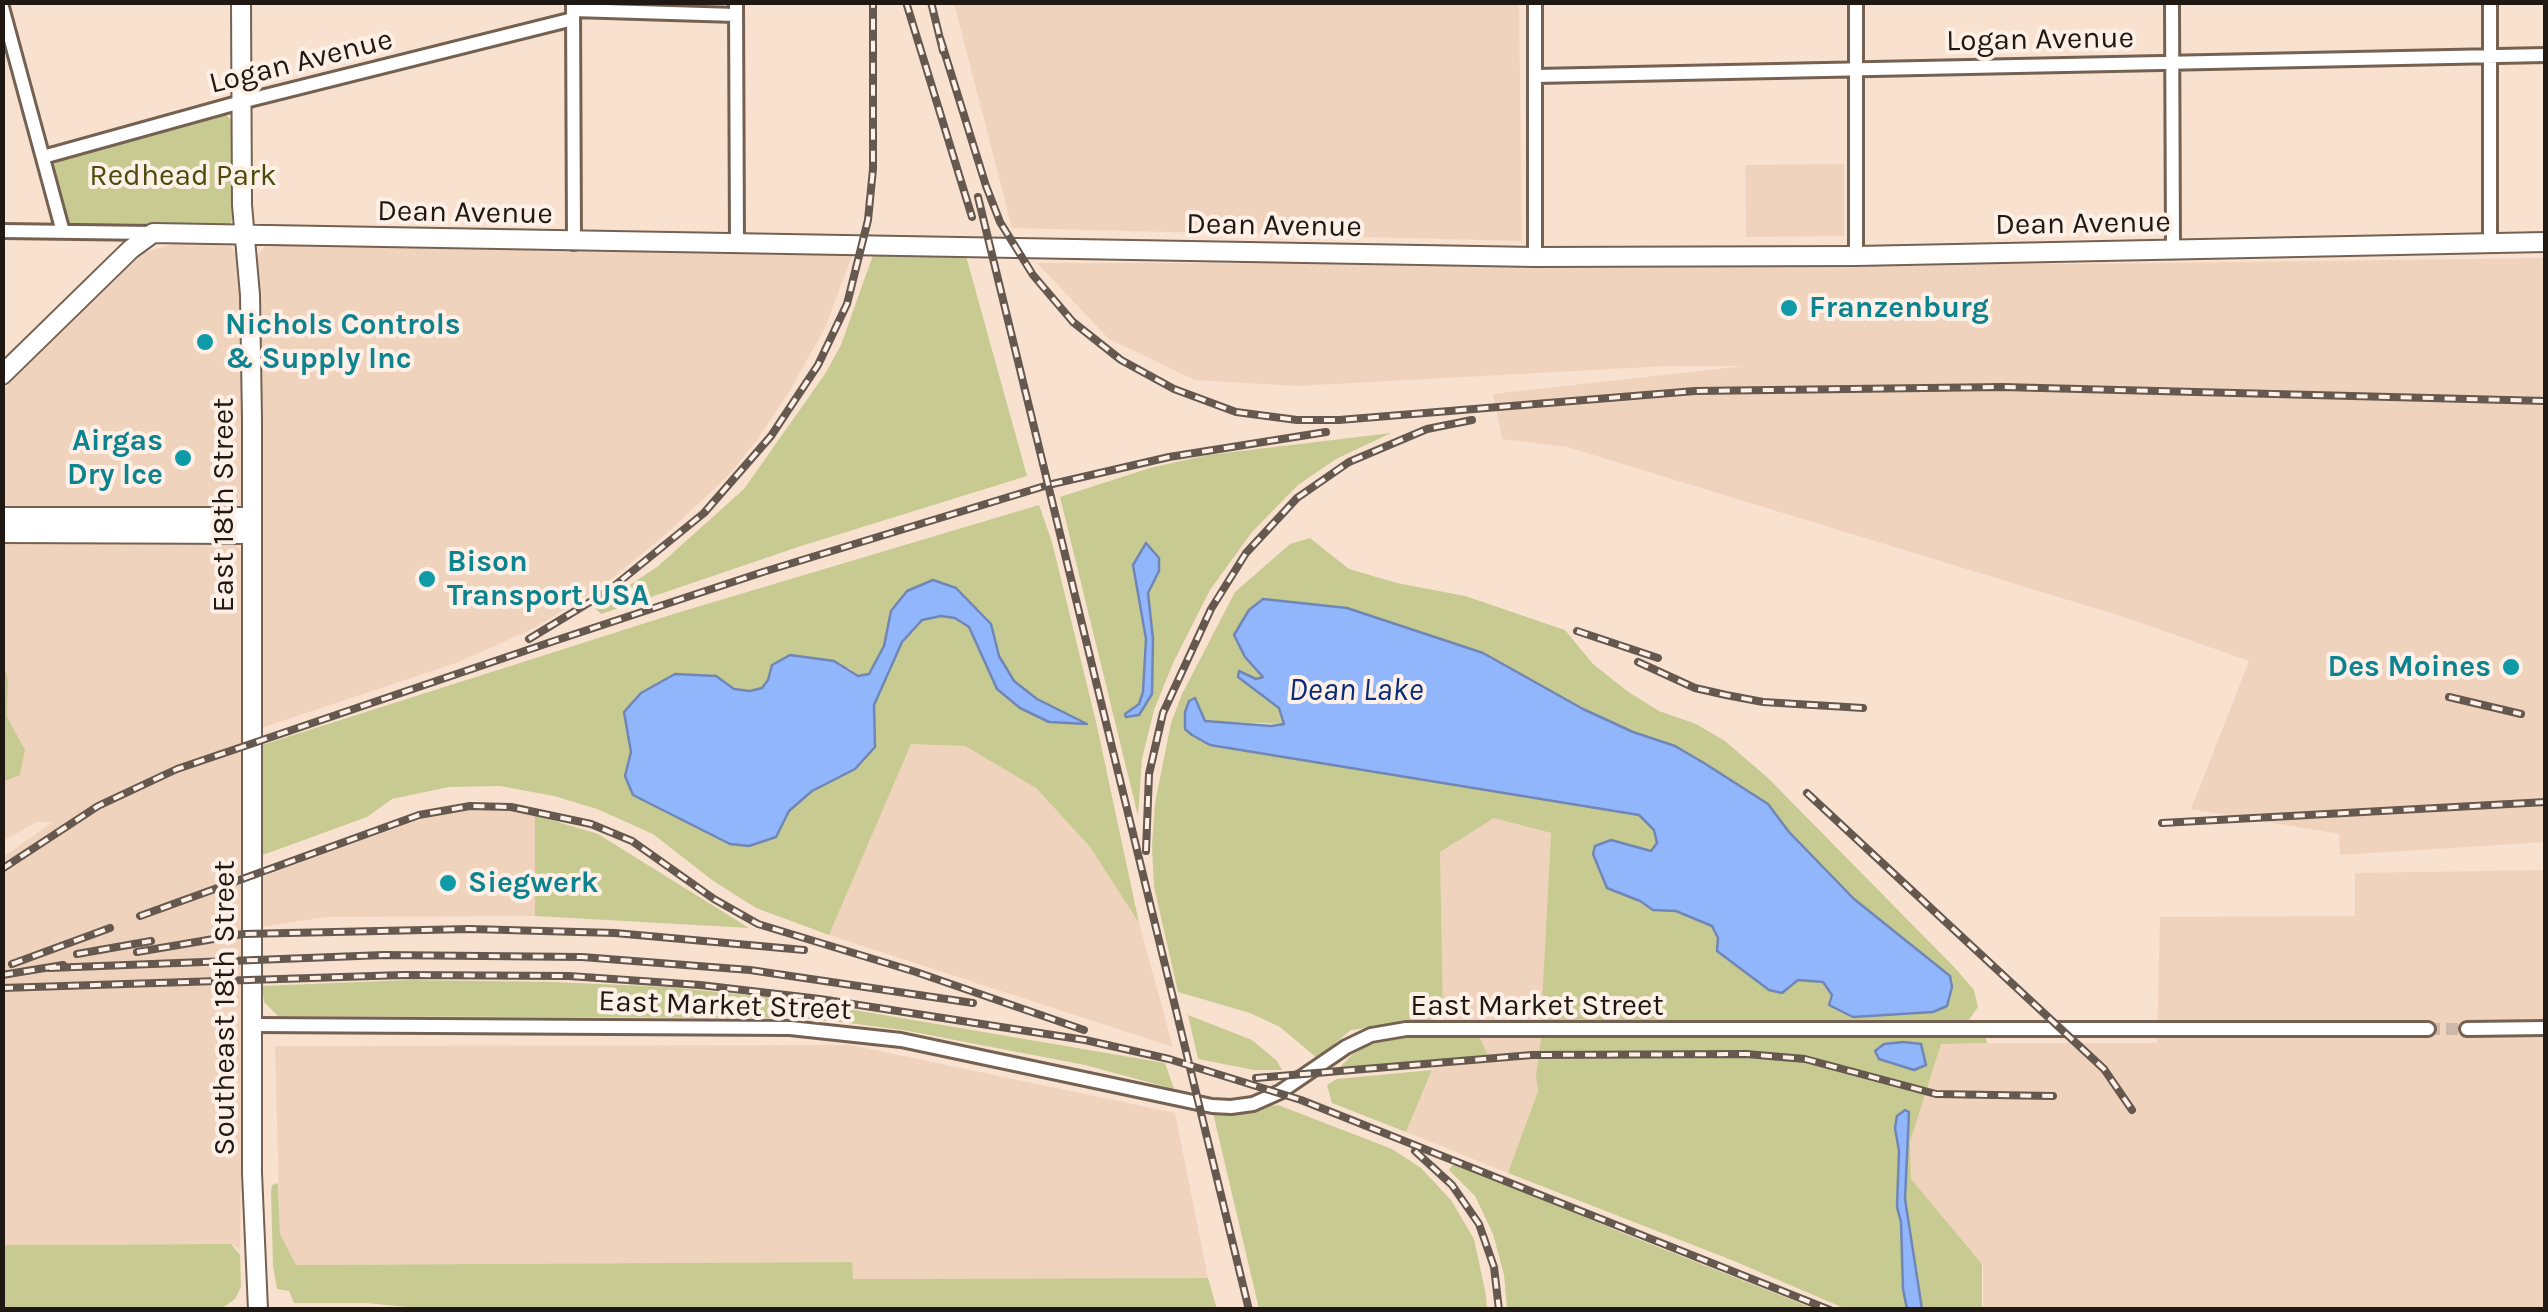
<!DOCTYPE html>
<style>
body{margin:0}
#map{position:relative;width:2548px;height:1312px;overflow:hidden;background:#f8e1cf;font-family:Karla,sans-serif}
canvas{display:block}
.frame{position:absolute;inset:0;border:5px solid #201812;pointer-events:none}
</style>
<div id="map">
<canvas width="2548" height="1312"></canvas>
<div class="frame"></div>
</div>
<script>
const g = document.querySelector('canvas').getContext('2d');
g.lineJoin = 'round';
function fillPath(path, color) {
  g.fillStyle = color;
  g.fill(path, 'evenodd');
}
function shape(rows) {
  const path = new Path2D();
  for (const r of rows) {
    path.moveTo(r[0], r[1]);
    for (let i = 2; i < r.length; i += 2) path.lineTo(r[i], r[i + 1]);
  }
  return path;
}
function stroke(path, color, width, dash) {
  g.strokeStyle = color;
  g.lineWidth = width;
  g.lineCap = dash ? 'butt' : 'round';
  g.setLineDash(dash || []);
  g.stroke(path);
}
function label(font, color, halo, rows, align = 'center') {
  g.font = font + ' Karla,sans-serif';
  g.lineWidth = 8;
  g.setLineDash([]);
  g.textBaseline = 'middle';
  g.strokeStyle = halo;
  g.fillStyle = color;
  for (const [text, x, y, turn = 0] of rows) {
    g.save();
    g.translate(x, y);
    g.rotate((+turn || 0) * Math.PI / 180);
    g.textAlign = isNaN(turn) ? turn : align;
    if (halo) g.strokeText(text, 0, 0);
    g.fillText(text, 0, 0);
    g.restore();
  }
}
fillPath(shape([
 [954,3,1519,3,1522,241,1012,228],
 [1844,164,1844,236,1746,237,1745,165],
 [267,243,853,253,825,328,790,390,757,440,727,477,666,534,603,586,532,629,459,662,258,729,257,256],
 [172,244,231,246,240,261,243,283,243,503,233,512,3,512,3,390,143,253],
 [2545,258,2545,842,2340,855,2339,834,2191,809,2249,661,2127,618,1567,447,1502,439,1493,394,1745,366,1667,366,1297,386,1195,380,1109,339,1037,263,2086,264],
 [3,538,233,540,240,549,245,570,245,864,240,1255,239,1249,231,1244,3,1245,2,858,52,822,37,822,3,841,3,782,20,775,24,751,7,717,8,680,2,661],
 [911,743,965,746,1036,788,1090,847,1139,923,1173,1047,829,935],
 [493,808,535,815,535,916,326,917,261,927,261,877,416,821,450,813],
 [1494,817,1551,833,1538,1091,1508,1173,1406,1132,1443,1045,1440,852],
 [2545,870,2545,1309,1983,1309,1983,1265,1911,1179,1910,1141,1941,1043,2157,1043,2160,917,2355,916,2355,873],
 [851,1045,1175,1113,1208,1278,852,1279,852,1262,295,1265,280,1234,275,1046]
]), '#f0d3bd');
fillPath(shape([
 [225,114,234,122,234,216,230,224,213,228,76,226,67,222,52,169,56,160],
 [873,255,966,256,1027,476,798,547,601,614,595,608,657,567,744,489,825,374,841,345],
 [1391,433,1336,459,1298,485,1252,532,1210,590,1174,661,1154,710,1142,759,1138,816,1060,497,1150,468,1208,455],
 [1146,543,1159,559,1148,593,1153,639,1152,694,1139,715,1125,714,1139,704,1143,692,1146,639,1133,565],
 [1039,505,1052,542,1097,726,1139,923,1090,847,1036,788,965,746,911,744,829,935,756,908,712,880,653,834,597,809,554,796,500,786,449,787,392,799,367,817,260,856,259,746,680,612],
 [977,608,990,624,999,656,1014,681,1037,699,1084,723,1049,722,1020,708,997,689,969,627,955,618,941,616,922,620,902,642,874,705,875,747,855,769,812,791,789,811,775,837,730,844,633,795,625,776,631,752,624,712,716,676,734,689,750,691,762,688,768,680,772,665,849,668,858,676,869,674,884,646,891,611],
 [1310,538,1349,569,1397,583,1465,596,1565,630,1593,664,1627,691,1659,711,1696,724,1725,741,1768,778,1956,969,1974,990,1978,1007,1968,1021,1541,1023,1551,833,1494,818,1440,852,1443,1018,1351,1030,1317,1058,1280,1027,1250,1013,1178,992,1154,887,1152,846,1155,803,1171,723,1182,694,1235,592,1290,544],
 [1263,599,1347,608,1483,653,1583,709,1633,732,1675,746,1704,763,1768,804,1789,832,1854,899,1950,976,1947,1006,1933,1012,1853,1017,1823,982,1798,980,1782,993,1718,938,1712,926,1676,911,1653,910,1626,895,1600,874,1593,854,1595,847,1611,840,1651,851,1657,843,1654,830,1640,815,1210,745,1192,735,1200,708,1205,721,1285,724,1279,708,1259,693,1240,672,1256,679,1264,677,1245,657],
 [3,661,8,680,7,717,25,750,20,775,3,782],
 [535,815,598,834,749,928,535,916],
 [409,980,552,982,669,987,796,1000,1165,1063,1174,1089,1085,1065,903,1030,841,1022,797,1018,278,1016,264,1002,262,986],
 [1188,1015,1252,1040,1277,1061,1282,1070,1254,1070,1198,1059],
 [1784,1034,1985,1035,1987,1043,1941,1044,1910,1142,1911,1179,1982,1264,1982,1309,1922,1309,1905,1199,1909,1112,1897,1116,1895,1128,1899,1151,1897,1207,1901,1222,1903,1289,1907,1309,1846,1309,1734,1261,1508,1173,1538,1091,1536,1076,1541,1037],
 [1403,1038,1480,1038,1488,1056,1338,1069,1353,1054,1369,1045],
 [1432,1070,1406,1132,1332,1103,1327,1085,1337,1079],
 [1278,1105,1392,1149,1421,1168,1451,1200,1474,1239,1486,1295,1487,1309,1259,1309,1213,1113],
 [1454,1163,1630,1236,1815,1309,1507,1309,1504,1275,1493,1234,1475,1196,1449,1170],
 [278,1183,280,1234,296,1265,852,1262,853,1279,1208,1278,1217,1309,439,1310,366,1303,294,1303,289,1291,277,1289,273,1265,271,1192,272,1185],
 [231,1244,240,1255,241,1287,235,1299,224,1307,3,1309,3,1245]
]), '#c7cb92');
const water = shape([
 [1146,543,1159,558,1159,571,1148,593,1153,639,1152,694,1139,715,1126,717,1125,714,1139,704,1143,692,1146,639,1133,565,1146,543],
 [933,580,956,588,991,624,999,656,1014,681,1037,699,1087,724,1049,722,1020,708,997,689,969,627,955,618,941,616,922,620,902,642,874,705,875,747,855,769,812,791,789,811,776,837,749,846,730,844,633,795,625,776,631,752,624,712,641,693,675,674,716,676,734,689,750,691,762,688,768,680,772,665,790,655,834,661,858,676,869,674,884,646,891,611,907,591,933,580],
 [1263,599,1347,608,1483,653,1583,709,1633,732,1675,746,1704,763,1768,804,1789,832,1854,899,1950,976,1952,987,1947,1006,1933,1012,1853,1017,1829,1005,1832,995,1823,982,1798,980,1782,993,1769,990,1717,951,1718,938,1712,926,1676,911,1653,910,1640,901,1607,888,1593,854,1595,846,1611,840,1651,851,1657,843,1654,830,1639,815,1210,745,1192,735,1185,729,1185,712,1189,701,1195,698,1205,721,1271,726,1284,724,1279,708,1238,677,1239,671,1256,679,1263,677,1245,657,1234,635,1249,610,1263,599],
 [1903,1042,1921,1044,1926,1065,1914,1070,1879,1059,1875,1051,1884,1044,1903,1042],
 [1905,1110,1909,1112,1905,1199,1922,1309,1907,1309,1903,1289,1901,1222,1897,1207,1899,1151,1895,1128,1897,1116,1905,1110]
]);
fillPath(water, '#92b6fc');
stroke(water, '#7087b6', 2.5);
stroke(shape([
 [2428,1029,2467,1029]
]), '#cdb9a9', 12, [12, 6]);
const street = shape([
 [573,2,574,243],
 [736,2,737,245],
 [1535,2,1535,257],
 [1856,2,1856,256],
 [2172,2,2173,249],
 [2490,2,2490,242],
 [2,7,63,232],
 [573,10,736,15],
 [1536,76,2546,55],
 [43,157,241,102,573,19],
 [2,231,153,233],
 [254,1025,790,1028,901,1040,1212,1106,1231,1107,1253,1104,1280,1092,1346,1047,1371,1035,1406,1029,2428,1029],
 [2467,1029,2546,1028]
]);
const secondary = shape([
 [241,2,242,205,250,295,252,420,252,1173,258,1310],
 [2,375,131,249,153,233,1535,257,1856,256,2546,242],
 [2,517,252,517],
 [2,533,252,534]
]);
stroke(street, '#746151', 18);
stroke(secondary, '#746151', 22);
stroke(street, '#fff', 12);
stroke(secondary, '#fff', 18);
const rail = shape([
 [906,2,972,217],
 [931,2,943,51],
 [940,38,986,186,1000,222,1033,275,1073,322,1121,360,1174,389,1236,412,1297,420,1339,420,1695,391,2002,387,2546,401],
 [978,197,1249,1310],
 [1577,631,1658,658],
 [529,639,608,591,704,513,771,436,818,365,847,304,868,220,873,169,873,2],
 [1638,662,1695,688,1726,695,1763,702,1863,708],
 [2449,697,2521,714],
 [1807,793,2104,1069,2132,1110],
 [2162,823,2546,802],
 [1146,851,1149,774,1163,713,1211,609,1246,553,1297,498,1349,462,1427,429,1472,420],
 [2,869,98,806,177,769,554,641,763,572,1048,485,1169,457,1326,432],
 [140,916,419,815,470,806,511,807,591,824,632,841,714,899,758,924,916,972,1084,1030],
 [137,952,243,934,470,929,615,933,804,950],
 [77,954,151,941],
 [12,964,110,928],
 [49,968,384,955,582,957,750,970,973,1003],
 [2,975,63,965],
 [2,988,403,975,569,976,700,985,820,999,1085,1040,1169,1059,1301,1100,1830,1310],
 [1256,1078,1532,1055,1746,1054,1805,1059,1936,1094,2053,1096],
 [1415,1151,1452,1185,1479,1224,1494,1267,1499,1310]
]);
stroke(rail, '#65584e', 8);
stroke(rail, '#fef0e6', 4, [11]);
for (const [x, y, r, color] of [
 [1789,308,10,"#0f9aa8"],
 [205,342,10,"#0f9aa8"],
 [183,458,10,"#0f9aa8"],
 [427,579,10,"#0f9aa8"],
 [2511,667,10,"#0f9aa8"],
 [448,883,10,"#0f9aa8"]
]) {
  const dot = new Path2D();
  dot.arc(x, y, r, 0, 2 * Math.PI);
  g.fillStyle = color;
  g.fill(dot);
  stroke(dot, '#fef0e6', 4);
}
label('30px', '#201812', '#fef0e6', [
 ["Logan Avenue",2040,40,-1],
 ["Logan Avenue",301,62,-14],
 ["Dean Avenue",465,213,1],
 ["Dean Avenue",2083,224,-1],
 ["Dean Avenue",1274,226,1],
 ["East 18th Street",224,505,-90],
 ["East Market Street",725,1006,2],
 ["East Market Street",1537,1006],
 ["Southeast 18th Street",225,1008,-90]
]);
label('30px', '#4b4c0b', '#fef0e6', [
 ["Redhead Park",183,176]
]);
label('bold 30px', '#0d838f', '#fef0e6', [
 ["Franzenburg",1809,308],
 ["Nichols Controls",225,325],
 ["& Supply Inc",225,359],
 ["Airgas",163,441,"right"],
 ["Dry Ice",163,475,"right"],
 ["Bison",447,562],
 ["Transport USA",447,596],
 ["Des Moines",2491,667,"right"],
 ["Siegwerk",468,883]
], 'left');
label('italic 32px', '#092c7a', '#fef0e6', [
 ["Dean Lake",1356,691]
]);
</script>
